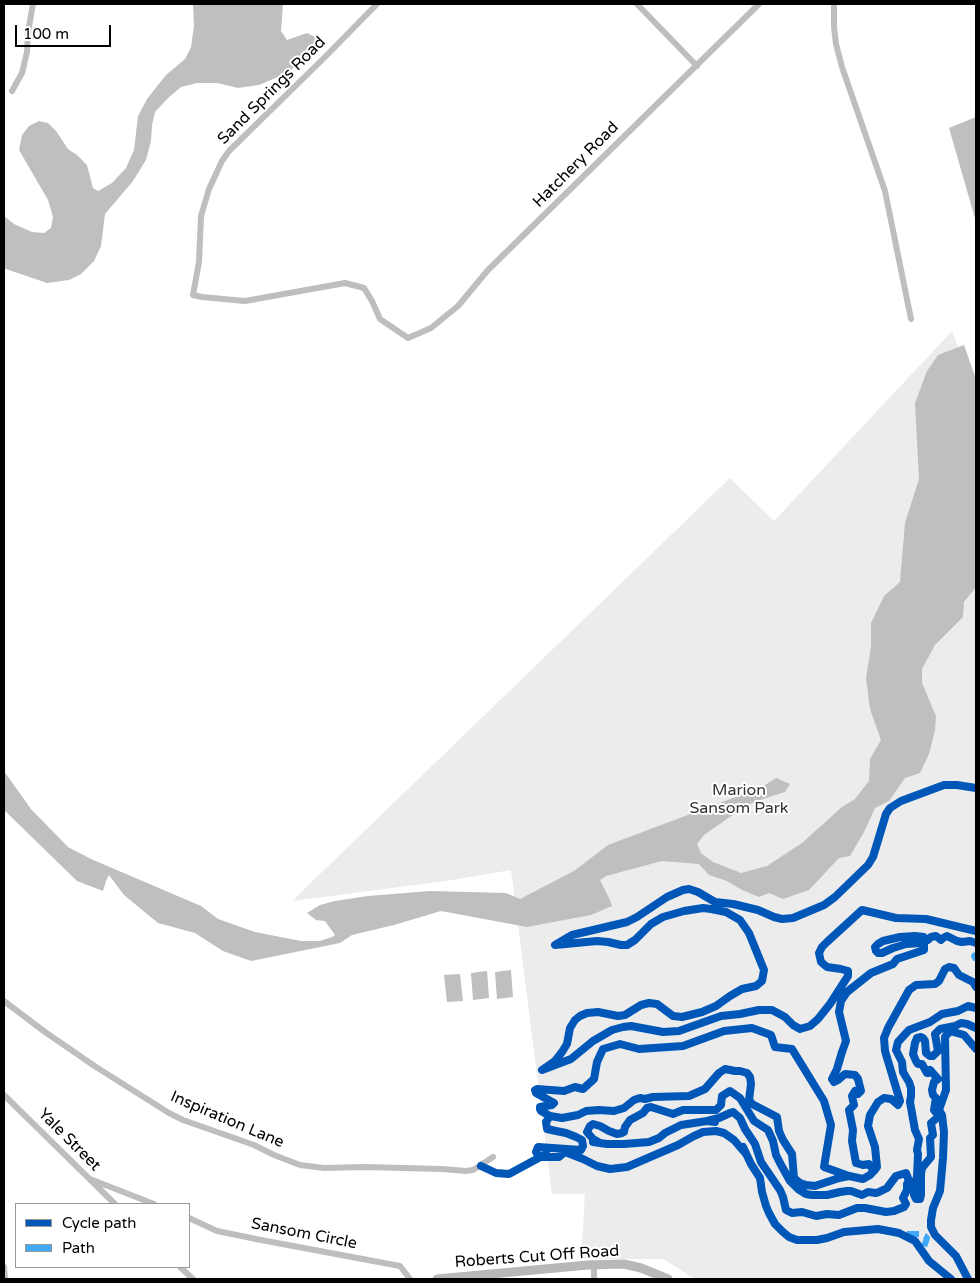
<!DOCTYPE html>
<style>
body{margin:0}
#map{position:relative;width:980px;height:1283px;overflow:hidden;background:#fff;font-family:"Varela Round",sans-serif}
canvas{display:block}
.frame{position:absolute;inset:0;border:5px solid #000;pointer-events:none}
.legend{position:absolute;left:15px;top:1203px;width:175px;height:65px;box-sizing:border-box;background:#fff;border:1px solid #999;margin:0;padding:6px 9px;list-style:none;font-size:15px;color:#000}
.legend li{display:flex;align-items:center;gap:10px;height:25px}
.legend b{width:25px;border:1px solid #999}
.scale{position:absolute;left:15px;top:25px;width:96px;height:22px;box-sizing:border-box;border:2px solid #000;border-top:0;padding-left:6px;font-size:15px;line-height:18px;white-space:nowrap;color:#000;-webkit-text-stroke:4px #fff;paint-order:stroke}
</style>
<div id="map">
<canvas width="980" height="1283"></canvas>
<div class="frame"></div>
<ul class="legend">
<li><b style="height:6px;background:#0057b8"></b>Cycle path</li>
<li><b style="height:6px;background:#3fa9f5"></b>Path</li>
</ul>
<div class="scale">100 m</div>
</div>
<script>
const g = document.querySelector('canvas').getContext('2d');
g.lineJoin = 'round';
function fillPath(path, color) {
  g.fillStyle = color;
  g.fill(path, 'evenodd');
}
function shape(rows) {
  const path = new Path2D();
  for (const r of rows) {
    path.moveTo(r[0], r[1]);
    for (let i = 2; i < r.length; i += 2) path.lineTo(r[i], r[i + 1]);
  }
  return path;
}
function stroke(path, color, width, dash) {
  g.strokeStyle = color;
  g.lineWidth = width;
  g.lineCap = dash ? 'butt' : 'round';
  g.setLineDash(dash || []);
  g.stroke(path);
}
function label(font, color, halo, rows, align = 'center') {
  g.font = font + ' "Varela Round",sans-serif';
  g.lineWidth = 4;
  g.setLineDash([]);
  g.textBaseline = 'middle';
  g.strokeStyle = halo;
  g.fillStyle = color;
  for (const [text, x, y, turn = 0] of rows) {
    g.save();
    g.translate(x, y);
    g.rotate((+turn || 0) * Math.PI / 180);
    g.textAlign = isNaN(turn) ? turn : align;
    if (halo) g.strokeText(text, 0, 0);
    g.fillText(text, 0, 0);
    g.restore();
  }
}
fillPath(shape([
 [952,331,976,395,976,1279,695,1279,663,1259,581,1259,585,1194,552,1194,511,870,446,881,292,901,730,478,774,521]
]), '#ececec');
fillPath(shape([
 [193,4,283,4,281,31,287,40,307,33,315,37,317,45,309,55,297,66,280,76,259,85,238,88,217,83,197,83,181,87,168,98,155,112,152,125,151,141,146,160,133,181,105,214,101,246,94,261,81,274,69,280,47,283,6,269,4,268,4,216,14,224,32,232,44,233,51,228,53,217,48,200,19,150,22,135,29,126,39,121,48,123,56,131,68,149,77,155,87,165,93,188,98,191,112,183,126,168,134,150,138,116,147,99,166,75,185,59,191,47,194,26],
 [976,117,976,222,949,128],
 [964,345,976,379,976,587,964,602,963,617,935,645,922,669,922,683,936,716,935,730,929,754,920,773,905,778,889,801,875,808,864,832,850,856,839,858,809,890,783,899,769,893,759,897,742,890,727,881,709,875,699,864,662,861,606,876,600,880,610,900,612,906,591,915,527,927,441,911,394,925,352,935,340,943,251,961,223,951,195,933,158,923,124,895,109,875,106,881,103,891,77,881,4,810,4,771,31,809,68,847,91,859,201,906,218,919,255,932,301,941,320,941,332,937,335,935,325,921,316,920,307,913,320,905,335,901,368,896,430,891,506,893,520,899,574,871,608,845,762,787,776,778,790,784,785,792,769,797,747,805,704,835,697,844,701,853,713,862,741,873,767,866,802,843,842,807,855,799,869,781,870,759,881,740,870,709,866,678,871,647,871,623,884,596,900,582,905,523,919,479,915,403,927,371,938,355],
 [511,970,513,997,497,999,495,972],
 [487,971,489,998,473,1000,471,973],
 [460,974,463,1001,447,1002,444,975]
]), '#bfbfbf');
stroke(shape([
 [377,4,325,57,229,151,222,161,209,189,201,216,199,262,193,295,202,297,245,301,345,283,364,288,372,301,380,319,408,338,431,328,458,306,488,270,759,4],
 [637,4,697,66],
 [834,4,834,27,836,44,842,67,885,191,911,319],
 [12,91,22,73,27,52,28,32,33,4],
 [4,1001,45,1032,96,1067,169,1113,183,1120,254,1145,274,1155,300,1165,324,1168,364,1167,442,1169,466,1171,473,1170,493,1157],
 [4,1095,115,1204],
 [90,1179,154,1204],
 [189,1218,217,1231,261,1240,400,1266,410,1279],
 [594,1265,594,1279],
 [4,1267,5,1279],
 [180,1267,193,1279]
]), '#bebebe', 6);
stroke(shape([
 [437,1279,588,1265,624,1264,641,1268,668,1279]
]), '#b8b8b8', 9);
stroke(shape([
 [976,954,974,956,976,960],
 [907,1234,921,1234,925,1236,927,1238,926,1241,922,1252]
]), '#3fa9f5', 6, [12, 6]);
stroke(shape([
 [976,788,957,785,944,785,901,801,890,808,886,814,873,857,868,865,835,897,824,905,793,918,782,919,774,917,758,910,733,904,715,902,698,892,689,889,683,890,667,897,637,917,627,922,572,935,555,945,597,941,608,942,621,945,627,945,635,940,651,924,663,917,684,911,703,908,711,909,726,912,740,920,749,933,764,970,762,981,756,986,742,989,730,996,716,1006,702,1012,682,1017,673,1016,657,1004,649,1003,641,1005,625,1015,618,1016,598,1012,587,1013,580,1016,575,1020,570,1028,567,1044,562,1052,555,1061,542,1070,571,1059,593,1041,612,1030,623,1027,631,1026,663,1032,679,1031,721,1016,740,1014,759,1010,772,1010,785,1017,793,1025,800,1029,810,1026,818,1019,830,1004,848,976,848,971,841,969,827,967,821,962,819,953,822,947,827,942,862,910,896,918,926,919,976,931],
 [976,1008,968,1006,958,1011,942,1014,930,1022,909,1030,898,1042,896,1050,902,1062,903,1072,909,1082,911,1088,911,1096,910,1102,915,1130,919,1139,917,1150,918,1154,917,1176,914,1189,914,1195,916,1199,920,1199,921,1195,921,1174,922,1168,931,1157,930,1138,933,1135,931,1123,937,1118,938,1115,934,1110,936,1098,933,1095,932,1090,934,1082,938,1079,930,1070,929,1073,927,1073,922,1064,918,1064,916,1061,913,1054,915,1043,917,1038,921,1037,923,1038,925,1041,926,1053,930,1056,933,1056,938,1051,935,1034,940,1029,955,1026,961,1023,967,1024,976,1028],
 [550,1116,541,1111,540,1109,540,1107,552,1105,554,1103,536,1093,535,1090,537,1089,564,1091,575,1087,583,1089,594,1079,597,1062,603,1049,620,1044,639,1049,683,1046,724,1031,752,1028,771,1035,775,1047,792,1049,824,1101,831,1125,824,1167,849,1176,863,1179,870,1175,877,1167,875,1147,868,1126,870,1115,878,1102,884,1098,891,1099,898,1105,900,1101,885,1051,884,1038,888,1028,909,990,916,985,935,984,939,981,945,969,949,967,954,968,959,975,973,982,976,987],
 [593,1142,607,1144,624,1144,649,1142,659,1138,665,1133,681,1125,707,1121,715,1122],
 [600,1143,593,1139,587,1132,590,1126,593,1124,600,1126,609,1131,617,1134,622,1133,624,1132,625,1127,630,1120,643,1113,647,1108,651,1107,673,1114,683,1110,716,1110,721,1105,722,1096,730,1091,740,1098,754,1121,768,1130,773,1141,776,1155,780,1163,790,1181,798,1189,806,1194,812,1195,827,1195,840,1192,847,1191,851,1191,862,1195,868,1192,876,1193,879,1192,887,1188,896,1176,906,1173,909,1181,907,1184,907,1190,903,1198,906,1204,904,1207,894,1211,886,1212,865,1208,857,1208,839,1215,827,1214,816,1216,802,1212,792,1213,786,1210,783,1197,780,1190,761,1162,755,1144,745,1129,740,1118,733,1112,730,1113,719,1118,707,1121],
 [743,1147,751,1164,760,1178,762,1192,766,1206,769,1213,775,1224,783,1232,789,1237,797,1240,817,1240,827,1238,844,1232,878,1229,899,1233,915,1241,929,1261,951,1279],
 [746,1154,734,1140,724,1133,716,1131,703,1132,694,1136,678,1145,627,1167,610,1169,597,1166,583,1159,565,1152,559,1157,539,1157,536,1152,538,1147,581,1150,583,1146,582,1140,576,1137,566,1133,556,1131,547,1129,546,1122,550,1116,562,1118,578,1115,586,1111,599,1110,614,1111,624,1108,634,1100,640,1098,645,1099,653,1097,689,1096,705,1089,719,1073,725,1069,735,1071,740,1071,747,1073,750,1077,751,1084,749,1100,752,1104,777,1117,779,1131,783,1140,792,1154,794,1178,800,1183,806,1185,815,1186,839,1178,849,1176],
 [481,1166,496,1173,509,1174,546,1154],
 [874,1171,869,1164,863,1165,856,1163,852,1141,853,1130,849,1110,854,1105,852,1096,855,1091,858,1094,861,1091,858,1079,855,1075,845,1074,838,1080,834,1082,832,1079,837,1069,842,1052,846,1041,839,1012,841,1001,847,992,871,973,893,964,897,959,924,950,924,944,921,943,906,944,893,948,882,953,878,953,876,951,875,947,878,944,883,941,900,937,915,936,924,937,925,941,928,940,931,937,936,936,941,940,943,938,947,936,957,941,962,942,970,941,976,943],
 [968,1279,956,1256,935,1235,931,1227,931,1220,933,1208,940,1191,943,1158,944,1132,942,1115,939,1110,946,1090,945,1037,950,1031,964,1035,976,1049]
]), '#0057b8', 8);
label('16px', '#000', '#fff', [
 ["Sand Springs Road",272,91,-45],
 ["Hatchery Road",576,165,-45],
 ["Inspiration Lane",227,1120,23],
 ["Yale Street",69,1140,45],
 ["Sansom Circle",304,1234,11],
 ["Roberts Cut Off Road",537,1257,-4]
]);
label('16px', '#333', '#fff', [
 ["Marion",739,791],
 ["Sansom Park",739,809]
]);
</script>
